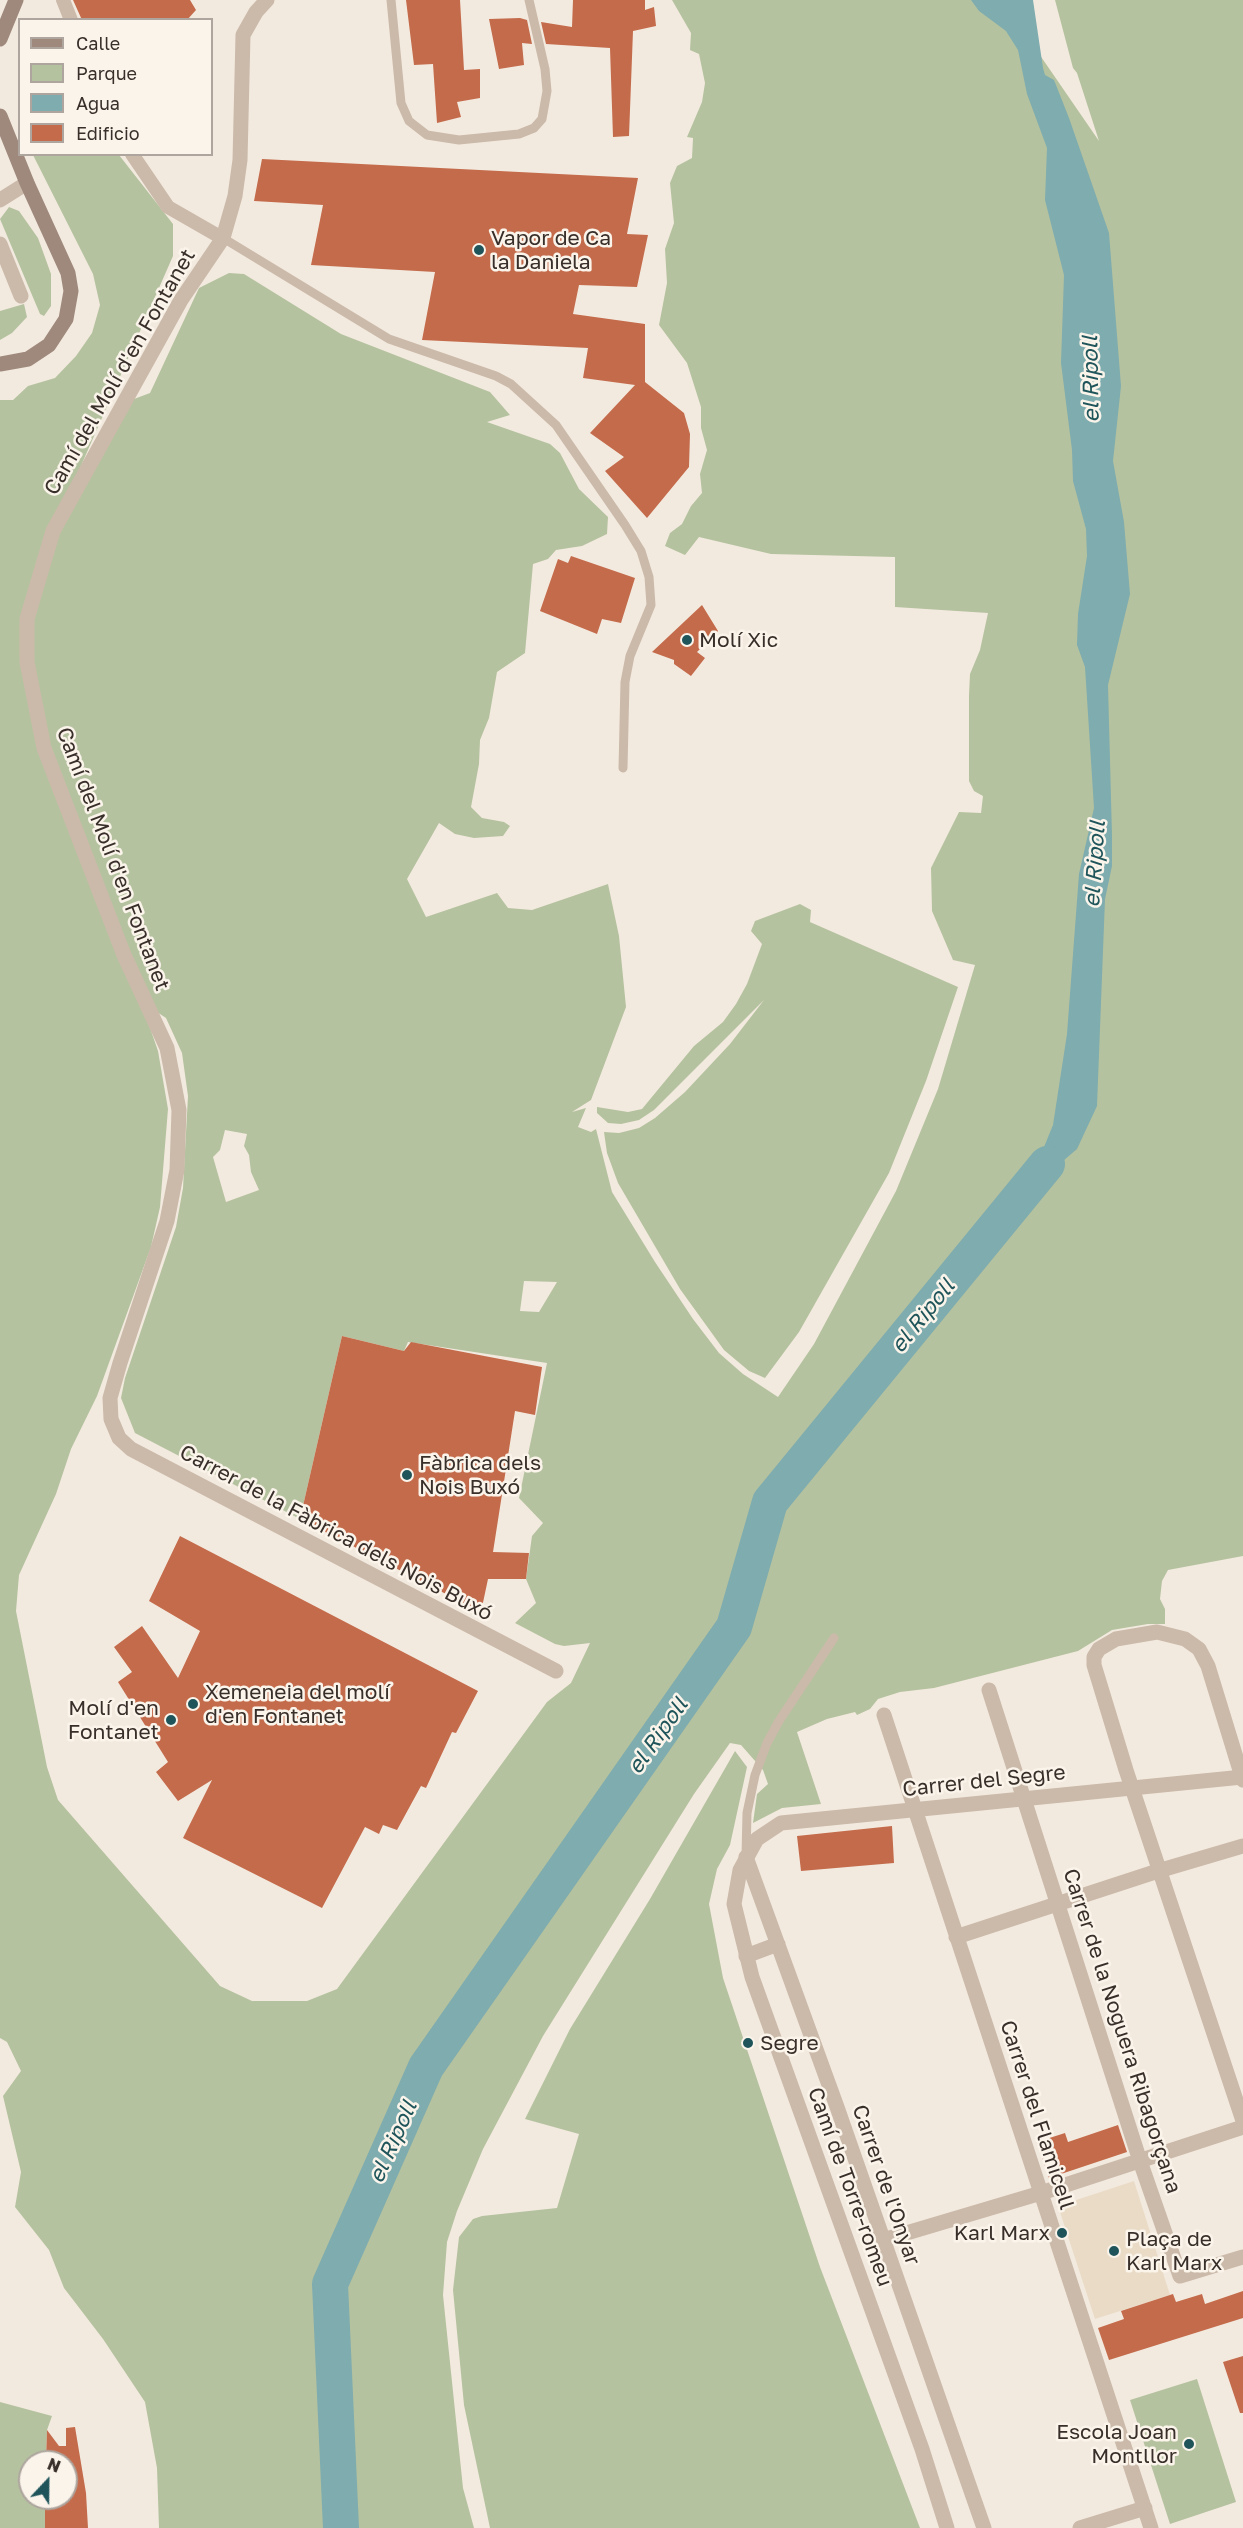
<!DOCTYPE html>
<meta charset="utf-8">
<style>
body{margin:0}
#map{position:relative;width:1243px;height:2528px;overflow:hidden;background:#f3eadf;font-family:"Golos Text",sans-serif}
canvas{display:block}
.legend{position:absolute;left:18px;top:18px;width:195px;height:138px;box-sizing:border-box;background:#faf4eb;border:2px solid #ada59e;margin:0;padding:8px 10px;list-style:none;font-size:18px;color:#392f2a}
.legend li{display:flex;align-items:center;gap:12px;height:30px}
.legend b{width:30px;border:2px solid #ada59e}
.north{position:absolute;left:18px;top:2450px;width:60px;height:60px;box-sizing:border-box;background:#faf4eb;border:2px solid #ada59e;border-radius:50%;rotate:22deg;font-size:16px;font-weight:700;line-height:24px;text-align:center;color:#392f2a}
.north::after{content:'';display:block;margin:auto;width:21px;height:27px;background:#1f555a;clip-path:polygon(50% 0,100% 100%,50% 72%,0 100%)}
</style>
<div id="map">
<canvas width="1243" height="2528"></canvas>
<ul class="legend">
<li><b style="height:8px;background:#9f897c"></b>Calle</li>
<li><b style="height:16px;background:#b5c29f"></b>Parque</li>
<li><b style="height:16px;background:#7eacaf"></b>Agua</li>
<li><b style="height:16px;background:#c46b4b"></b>Edificio</li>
</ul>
<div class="north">N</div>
</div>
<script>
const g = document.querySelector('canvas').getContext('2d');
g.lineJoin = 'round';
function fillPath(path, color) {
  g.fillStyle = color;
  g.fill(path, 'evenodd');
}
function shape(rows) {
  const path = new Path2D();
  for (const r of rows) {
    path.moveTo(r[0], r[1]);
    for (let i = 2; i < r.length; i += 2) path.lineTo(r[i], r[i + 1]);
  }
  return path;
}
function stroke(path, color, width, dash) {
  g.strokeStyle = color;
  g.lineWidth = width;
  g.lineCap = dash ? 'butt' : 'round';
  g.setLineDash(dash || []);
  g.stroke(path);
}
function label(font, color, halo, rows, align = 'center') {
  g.font = font + ' "Golos Text",sans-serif';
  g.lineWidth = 5;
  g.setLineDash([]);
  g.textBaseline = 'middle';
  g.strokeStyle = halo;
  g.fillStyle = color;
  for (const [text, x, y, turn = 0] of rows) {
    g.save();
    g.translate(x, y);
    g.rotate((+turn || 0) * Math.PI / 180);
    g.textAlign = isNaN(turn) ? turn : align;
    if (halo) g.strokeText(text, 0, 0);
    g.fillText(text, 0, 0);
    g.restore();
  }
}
fillPath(shape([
 [672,0,1002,0,1099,141,1077,73,1073,68,1055,0,1243,0,1243,1556,1168,1570,1162,1581,1160,1599,1165,1609,1165,1624,1148,1624,1112,1630,1078,1651,934,1688,900,1692,878,1699,870,1709,857,1715,855,1712,827,1719,797,1732,821,1804,782,1808,753,1823,757,1794,768,1784,763,1770,741,1745,730,1743,694,1794,543,2036,483,2149,457,2211,447,2242,443,2295,463,2488,474,2528,159,2528,157,2468,145,2402,103,2339,64,2288,49,2250,15,2207,21,2172,3,2096,21,2071,7,2042,0,2038,0,400,13,400,28,386,55,378,76,356,92,333,100,305,93,274,33,155,119,155,173,224,173,256,55,525,134,399,150,393,199,288,229,273,244,274,341,334,490,392,510,415,487,422,550,444,560,453,579,489,608,517,607,534,582,546,556,550,548,559,533,564,525,653,497,672,489,718,480,740,479,764,471,807,482,818,504,822,510,826,503,836,474,838,455,834,439,823,407,879,426,917,497,893,508,908,532,910,608,884,619,936,626,1007,591,1100,572,1112,586,1108,578,1127,591,1132,596,1129,612,1192,655,1262,693,1319,719,1353,743,1374,778,1397,814,1344,896,1191,938,1089,975,965,953,960,932,911,931,868,959,812,981,813,983,796,974,791,969,781,969,695,970,674,980,650,988,613,895,607,895,557,771,554,699,537,685,555,665,546,670,533,682,524,691,506,702,493,700,474,707,450,701,428,701,407,687,363,659,325,667,283,665,249,674,223,670,183,677,166,692,158,693,138,687,137,702,102,705,83,699,54,690,50,691,33],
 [128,964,148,1006,166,1018,182,1053,188,1096,183,1188,176,1227,125,1378,121,1398,135,1433,300,1519,342,1336,404,1351,408,1342,547,1363,519,1498,543,1523,532,1536,526,1579,536,1603,515,1623,555,1644,564,1646,590,1643,571,1683,547,1702,337,1989,307,2001,252,2001,220,1986,58,1800,47,1767,16,1611,19,1575,56,1494,71,1449,97,1396,151,1247,160,1207,168,1109,158,1051],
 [225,1130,247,1134,244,1146,249,1155,251,1172,259,1190,226,1202,213,1157,220,1150],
 [524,1281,557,1282,539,1312,520,1311],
 [9,207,19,211,38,238,51,274,51,306,44,316,40,314,0,219],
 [24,304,27,317,12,333,0,340,0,311],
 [800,904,811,910,810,922,958,987,926,1081,889,1173,799,1332,765,1378,749,1371,724,1350,680,1289,618,1183,607,1153,604,1132,619,1133,639,1128,655,1118,685,1092,730,1044,764,1000,654,1110,639,1120,621,1124,608,1123,597,1113,597,1107,628,1112,642,1109,694,1046,723,1022,736,1004,747,984,762,944,751,931,755,921],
 [735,1751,747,1767,730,1845,717,1869,709,1904,723,1978,820,2267,920,2528,490,2528,464,2405,453,2290,459,2237,473,2219,482,2216,557,2208,579,2134,525,2119,570,2029,650,1899],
 [1197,2379,1236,2502,1170,2524,1130,2400],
 [0,2402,52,2416,47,2430,46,2462,30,2462,30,2498,45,2498,45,2528,0,2528]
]), '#b5c29f');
fillPath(shape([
 [1134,2181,1170,2295,1095,2319,1058,2206]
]), '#eadbc6');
fillPath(shape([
 [971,0,1033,0,1043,68,1045,75,1054,80,1069,118,1109,233,1121,386,1113,461,1124,522,1130,594,1108,685,1112,836,1112,866,1105,899,1097,1106,1077,1149,1015,1202,1035,1169,1053,1125,1067,1034,1079,874,1094,808,1085,667,1077,645,1078,614,1087,556,1086,529,1073,481,1072,450,1061,363,1064,275,1045,200,1047,148,1027,94,1018,50,1006,31,979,11]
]), '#7eacaf');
stroke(shape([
 [341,2528,330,2284,426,2067,734,1627,770,1502,1047,1164]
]), '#7eacaf', 36);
fillPath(shape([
 [73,0,190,0,196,10,187,20,82,20],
 [406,0,460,0,464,70,480,69,480,98,457,102,461,117,437,123,433,64,414,65],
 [573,0,645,0,645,10,654,7,656,26,633,31,629,136,613,137,610,48,546,44,541,22,572,27],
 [520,18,527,20,532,44,522,43,524,65,499,69,489,19],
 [262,159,638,178,627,234,648,235,637,287,579,285,573,314,645,324,645,382,684,413,690,434,689,467,647,518,605,471,624,457,590,433,635,385,583,378,588,348,422,340,435,272,311,265,323,205,254,201],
 [571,556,635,578,621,623,602,619,597,634,540,611,558,559,568,563],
 [702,605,718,631,697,652,705,658,691,676,674,664,674,660,652,652],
 [342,1336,404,1351,411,1342,542,1367,535,1415,515,1411,493,1552,529,1553,526,1579,488,1579,481,1612,300,1519],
 [180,1536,478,1691,456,1733,452,1732,426,1788,421,1786,397,1830,383,1825,379,1834,365,1827,322,1908,183,1838,212,1780,178,1801,156,1772,168,1762,118,1682,132,1672,114,1647,142,1626,178,1678,200,1631,149,1601],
 [892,1826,894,1863,801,1871,797,1836],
 [1118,2125,1127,2152,1049,2178,1037,2142,1065,2133,1068,2142],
 [1243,2291,1243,2318,1109,2360,1098,2328,1124,2319,1121,2311,1173,2294,1176,2302,1202,2294,1205,2304],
 [1243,2356,1243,2413,1240,2413,1223,2362],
 [75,2427,86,2493,88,2528,45,2528,45,2498,66,2498,66,2462,46,2462,47,2430,59,2446,66,2446,66,2428]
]), '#c46b4b');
stroke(shape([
 [391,0,401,103,409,121,427,135,459,140,519,134,534,128,542,119,547,91,545,69,529,0],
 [223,238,389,339,496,376,511,384,556,425,625,525,641,551,649,577,651,605,630,656,625,682,623,768],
 [746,1855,747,1813,755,1775,767,1743,779,1721,834,1638]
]), '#cbbaaa', 9);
stroke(shape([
 [63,0,71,20],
 [132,154,168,207,222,238]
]), '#cbbaaa', 14);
stroke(shape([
 [267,0,256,12,243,35,240,160,235,196,223,238,181,300,53,531,27,619,27,662,44,748,124,955,167,1048,179,1110,177,1170,167,1221,120,1363,110,1398,111,1419,119,1438,131,1449,556,1671],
 [0,200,27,183],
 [0,244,21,296],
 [989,1690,1140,2161,1180,2276,1243,2257],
 [884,1715,1151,2528],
 [1243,1780,1208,1666,1199,1649,1185,1639,1157,1632,1116,1639,1099,1649,1094,1657,1094,1665,1126,1770,1243,2121],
 [746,1857,837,2107,984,2528],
 [956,1937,1158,1871,1243,1846],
 [746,1956,778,1944],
 [883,2240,1041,2193,1243,2127],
 [1080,2528,1145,2508]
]), '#cbbaaa', 15);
stroke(shape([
 [947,2528,922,2449,752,1977,734,1904,740,1870,757,1839,781,1823,1243,1777]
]), '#cbbaaa', 15);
stroke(shape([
 [0,39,16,0],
 [0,116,27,183,68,273,71,291,66,319,49,345,28,359,0,364]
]), '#9f897c', 15);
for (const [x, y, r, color] of [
 [479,250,6,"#1f555a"],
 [687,640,6,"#1f555a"],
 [407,1475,6,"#1f555a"],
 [193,1704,6,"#1f555a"],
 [171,1720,6,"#1f555a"],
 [748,2043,6,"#1f555a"],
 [1062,2233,6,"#1f555a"],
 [1114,2251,6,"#1f555a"],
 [1189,2444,6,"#1f555a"]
]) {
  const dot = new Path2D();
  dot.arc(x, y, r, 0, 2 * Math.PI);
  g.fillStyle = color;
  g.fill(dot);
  stroke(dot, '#faf4eb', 2);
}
label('21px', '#392f2a', '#faf4eb', [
 ["Vapor de Ca",491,238],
 ["la Daniela",491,262],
 ["Molí Xic",699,640],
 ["Fàbrica dels",419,1463],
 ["Nois Buxó",419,1487],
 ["Xemeneia del molí",205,1692],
 ["d'en Fontanet",205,1716],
 ["Molí d'en",159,1708,"right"],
 ["Fontanet",159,1732,"right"],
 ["Segre",760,2043],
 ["Karl Marx",1050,2233,"right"],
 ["Plaça de",1126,2239],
 ["Karl Marx",1126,2263],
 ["Escola Joan",1177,2432,"right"],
 ["Montllor",1177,2456,"right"]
], 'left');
label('21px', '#392f2a', '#faf4eb', [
 ["Camí del Molí d'en Fontanet",120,372,-60],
 ["Camí del Molí d'en Fontanet",113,859,69],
 ["Carrer de la Fàbrica dels Nois Buxó",336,1533,28],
 ["Carrer del Segre",984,1781,-6],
 ["Carrer de la Noguera Ribagorçana",1122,2031,72],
 ["Carrer del Flamicell",1037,2115,72],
 ["Carrer de l'Onyar",886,2185,71],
 ["Camí de Torre-romeu",850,2187,70]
]);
label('italic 22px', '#1f555a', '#faf4eb', [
 ["el Ripoll",1091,379,-91],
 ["el Ripoll",1095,864,-86],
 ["el Ripoll",923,1316,-51],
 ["el Ripoll",658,1736,-55],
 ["el Ripoll",393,2142,-66]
]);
</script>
